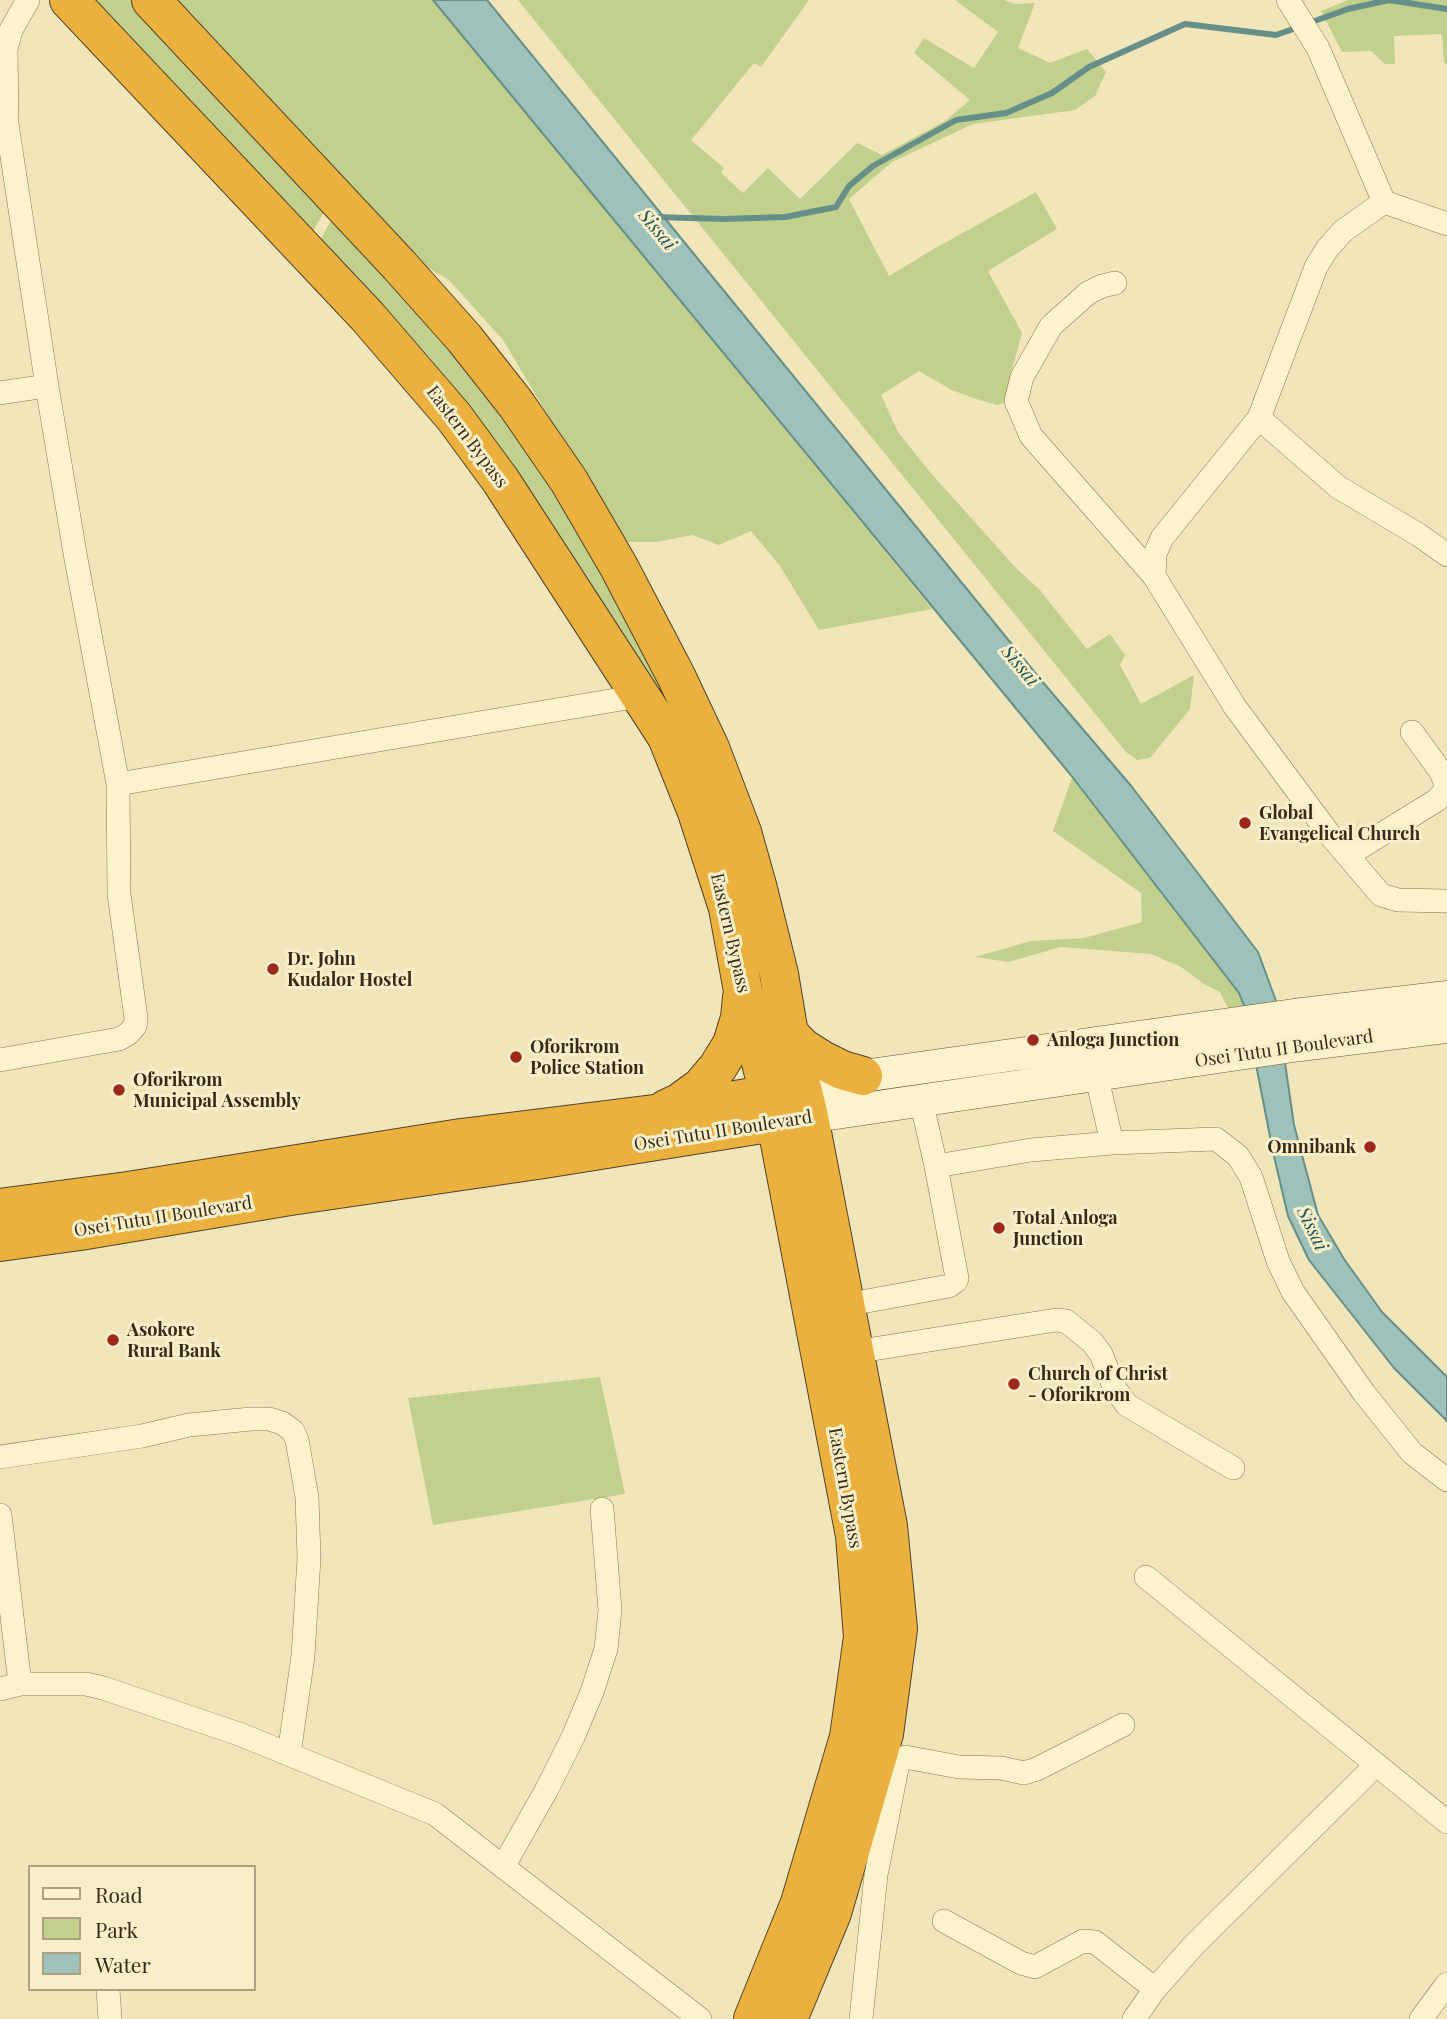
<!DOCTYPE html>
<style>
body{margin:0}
#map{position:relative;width:1447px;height:2019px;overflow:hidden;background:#f1e6b9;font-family:"Playfair Display",serif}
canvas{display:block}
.legend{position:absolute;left:28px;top:1865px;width:228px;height:126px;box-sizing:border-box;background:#f8efc9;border:2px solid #aaa083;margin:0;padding:9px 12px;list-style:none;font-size:21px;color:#362a19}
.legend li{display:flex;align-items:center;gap:14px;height:35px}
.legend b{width:35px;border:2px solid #aaa083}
</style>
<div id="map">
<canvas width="1447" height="2019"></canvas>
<ul class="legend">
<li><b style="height:9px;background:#fcf2cc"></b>Road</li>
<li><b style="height:19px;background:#c1d08c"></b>Park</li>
<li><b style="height:19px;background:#9ec1ba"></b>Water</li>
</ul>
</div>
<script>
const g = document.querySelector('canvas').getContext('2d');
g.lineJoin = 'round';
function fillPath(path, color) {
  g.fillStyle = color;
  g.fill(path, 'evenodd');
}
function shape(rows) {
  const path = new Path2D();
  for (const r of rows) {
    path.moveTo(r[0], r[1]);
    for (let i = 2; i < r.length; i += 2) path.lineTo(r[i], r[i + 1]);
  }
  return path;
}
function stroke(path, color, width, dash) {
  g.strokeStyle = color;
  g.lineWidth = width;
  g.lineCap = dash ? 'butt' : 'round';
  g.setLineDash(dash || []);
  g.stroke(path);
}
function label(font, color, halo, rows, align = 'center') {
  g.font = font + ' "Playfair Display",serif';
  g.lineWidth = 6;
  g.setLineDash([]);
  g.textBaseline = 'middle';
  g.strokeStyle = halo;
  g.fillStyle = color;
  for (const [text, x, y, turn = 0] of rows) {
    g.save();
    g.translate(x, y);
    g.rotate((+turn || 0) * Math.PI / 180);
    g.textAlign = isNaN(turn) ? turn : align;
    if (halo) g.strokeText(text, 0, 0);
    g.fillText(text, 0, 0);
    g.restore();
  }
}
fillPath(shape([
 [91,0,138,0,328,205,309,238],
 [174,0,433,0,932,609,819,630,780,566,751,531,719,545,693,535,656,542,627,542,618,533,503,340,449,280,420,263],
 [518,0,809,0,761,67,754,63,691,140,724,168,721,173,743,193,768,168,800,199,857,143,882,155,945,121,970,100,914,53,924,38,974,68,998,32,955,0,1004,0,1015,4,1035,3,1018,48,1050,63,1087,49,1106,72,1095,96,1075,110,973,124,892,162,849,199,889,276,932,250,1036,192,1057,229,988,271,1022,333,1011,373,1013,400,997,405,976,399,952,390,919,371,881,395,898,432,929,471,1016,568,1039,589,1087,649,1110,634,1125,655,1120,665,1141,704,1194,675,1190,709,1150,758,1137,760,1126,752],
 [1348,0,1447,0,1447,64,1444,63,1442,34,1394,36,1395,64,1385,64,1371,51,1342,52,1321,11],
 [335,213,458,347,545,467,662,666,711,786,317,246],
 [1072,778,1239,993,1245,1008,1229,1010,1220,992,1204,984,1181,967,1151,954,1060,947,1009,962,975,957,1031,941,1084,938,1142,922,1141,893,1053,831],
 [600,1377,625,1494,433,1525,408,1398]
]), '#c1d08c');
const water = shape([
 [433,0,487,0,1041,680,1132,787,1258,952,1276,1001,1294,1125,1318,1215,1344,1259,1382,1312,1447,1377,1447,1421,1394,1368,1309,1260,1288,1216,1273,1152,1245,1008,1239,993,1070,774,433,0]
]);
fillPath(water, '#9ec1ba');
stroke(water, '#658f88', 2);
stroke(shape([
 [1309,23,1348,9,1389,0,1447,9],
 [656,217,724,219,785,217,836,207,849,186,873,166,956,120,1006,113,1052,93,1089,67,1185,24,1276,35,1299,27]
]), '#658f88', 6);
const street = shape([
 [1288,0,1318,48,1384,202,1447,224],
 [1384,202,1343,231,1327,249,1316,267,1259,418,1162,538,1155,554,1154,576,1235,707,1330,835,1381,895,1398,900,1447,901],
 [1115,283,1102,286,1088,293,1051,326,1022,377,1016,401,1031,436,1154,576],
 [0,393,47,386],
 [1259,418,1338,487,1419,535,1447,555],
 [118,784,639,696],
 [1348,855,1437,800,1445,791,1445,782,1441,772,1412,732],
 [0,1060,119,1039,128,1034,135,1026,136,1018,119,894,118,784,76,559,47,386,7,124,6,49,11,30,28,0],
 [1096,1074,1112,1143],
 [936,1166,1031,1150,1112,1143,1216,1139,1238,1156,1251,1177,1278,1261,1293,1292,1364,1393,1412,1453,1447,1480],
 [845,1305,949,1286,956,1281,957,1278,936,1166,921,1100],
 [854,1352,1056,1320,1066,1321,1092,1342,1101,1354,1115,1389,1127,1405,1233,1468],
 [0,1457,142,1436,189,1425,251,1419,269,1419,282,1423,293,1431,297,1440,307,1497,309,1558,303,1656,289,1754],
 [0,1515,20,1684],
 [1146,1577,1447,1822],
 [0,1689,20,1684,86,1684,103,1688,239,1734,435,1814,700,2019],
 [503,1867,547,1789,573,1737,592,1692,606,1649,610,1610,602,1509],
 [944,1921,1021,1963,1035,1967,1083,1941,1095,1942,1155,1989],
 [108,1989,110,2019],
 [861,2019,876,1875,898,1763,905,1757,959,1767,1001,1768,1024,1773,1037,1769,1123,1725],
 [1134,2019,1155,1989,1194,1945,1375,1766],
 [1421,2019,1447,1984]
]);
const secondary = shape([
 [802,1089,863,1076,1294,1015,1447,997],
 [809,1117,1300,1045,1447,1027]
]);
const highway = shape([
 [69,0,367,316,454,417,501,481,667,737,697,812,728,908,743,991,776,1122,855,1536,863,1637,849,1737,800,1903,753,2019],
 [151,0,399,265,464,338,516,404,569,481,619,567,676,676,710,748,742,832,758,889,779,974,789,1034,809,1117,888,1526,898,1629,884,1734,832,1913,788,2019],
 [789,1034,803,1048,822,1060,842,1070,863,1076],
 [666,1109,679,1103,701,1087,718,1067,732,1044,740,1018,742,997],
 [0,1208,128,1191,461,1138,654,1114,794,1090],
 [0,1242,80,1231,290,1196,544,1159,800,1118]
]);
stroke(street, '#897552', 24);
stroke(secondary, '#6a5536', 33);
stroke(highway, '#554228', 40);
stroke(street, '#fcf2cc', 23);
stroke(secondary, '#fcf2cc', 32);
stroke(highway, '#ebb13f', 38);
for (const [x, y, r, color] of [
 [1245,823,7,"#9d291d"],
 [273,969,7,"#9d291d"],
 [1033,1040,7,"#9d291d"],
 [516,1057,7,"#9d291d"],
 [119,1090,7,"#9d291d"],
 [1370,1147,7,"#9d291d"],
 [999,1228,7,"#9d291d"],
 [113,1340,7,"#9d291d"],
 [1014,1384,7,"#9d291d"]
]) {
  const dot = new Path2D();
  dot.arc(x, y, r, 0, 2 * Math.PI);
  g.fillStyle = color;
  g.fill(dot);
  stroke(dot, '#f8efc9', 2.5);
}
label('18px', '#362a19', '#f8efc9', [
 ["Eastern Bypass",467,437,53],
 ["Eastern Bypass",730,933,77],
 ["Osei Tutu II Boulevard",1284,1049,-8],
 ["Osei Tutu II Boulevard",723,1131,-9],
 ["Osei Tutu II Boulevard",163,1217,-9],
 ["Eastern Bypass",845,1488,80]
]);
label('bold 18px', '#362a19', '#f8efc9', [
 ["Global",1259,813],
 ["Evangelical Church",1259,834],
 ["Dr. John",287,959],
 ["Kudalor Hostel",287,980],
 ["Anloga Junction",1047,1040],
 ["Oforikrom",530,1047],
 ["Police Station",530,1068],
 ["Oforikrom",133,1080],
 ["Municipal Assembly",133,1101],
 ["Omnibank",1356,1147,"right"],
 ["Total Anloga",1013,1218],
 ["Junction",1013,1239],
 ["Asokore",127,1330],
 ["Rural Bank",127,1351],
 ["Church of Christ",1028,1374],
 ["- Oforikrom",1028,1395]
], 'left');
label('italic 19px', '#275657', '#f8efc9', [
 ["Sissai",657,230,50],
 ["Sissai",1020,666,50],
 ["Sissai",1312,1229,64]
]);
</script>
